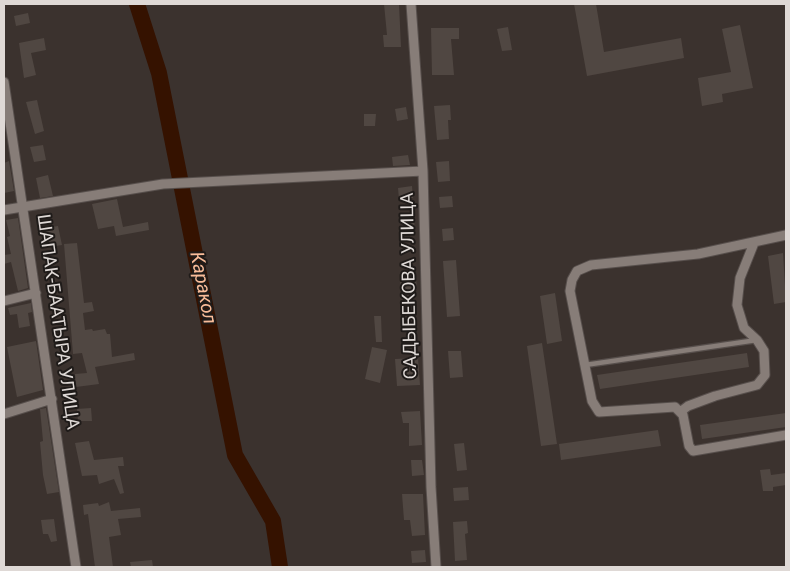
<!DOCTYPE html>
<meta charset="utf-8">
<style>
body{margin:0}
#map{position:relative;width:790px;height:571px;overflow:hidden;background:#3b322e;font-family:Roboto,sans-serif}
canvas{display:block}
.frame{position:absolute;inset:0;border:5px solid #dfd9d6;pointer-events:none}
</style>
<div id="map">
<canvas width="790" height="571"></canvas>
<div class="frame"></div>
</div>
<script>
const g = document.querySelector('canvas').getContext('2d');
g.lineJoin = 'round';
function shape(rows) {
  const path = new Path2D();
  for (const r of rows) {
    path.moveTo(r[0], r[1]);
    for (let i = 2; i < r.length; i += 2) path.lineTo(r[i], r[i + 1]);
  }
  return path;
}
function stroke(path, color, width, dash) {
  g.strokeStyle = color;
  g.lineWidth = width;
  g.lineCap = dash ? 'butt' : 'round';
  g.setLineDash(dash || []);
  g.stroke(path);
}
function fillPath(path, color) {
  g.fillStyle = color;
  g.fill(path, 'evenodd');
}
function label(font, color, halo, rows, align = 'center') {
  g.font = font + ' Roboto,sans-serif';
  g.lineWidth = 4;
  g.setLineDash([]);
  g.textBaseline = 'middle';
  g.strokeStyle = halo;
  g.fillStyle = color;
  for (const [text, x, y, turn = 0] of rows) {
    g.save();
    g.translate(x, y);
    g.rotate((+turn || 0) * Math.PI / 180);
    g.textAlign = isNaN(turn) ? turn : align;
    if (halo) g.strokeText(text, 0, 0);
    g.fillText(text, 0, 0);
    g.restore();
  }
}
stroke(shape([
 [137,4,159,73,235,455,273,521,280,567]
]), '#351200', 16);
fillPath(shape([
 [384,4,399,4,401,47,384,47,383,35,387,35],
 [574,4,596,4,604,52,681,38,684,58,587,76],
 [28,13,30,23,16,26,14,16],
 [740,25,753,88,722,94,723,102,702,106,698,78,731,72,722,29],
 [508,27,512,50,502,51,497,29],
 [431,28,459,28,459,39,451,39,454,75,432,75],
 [44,38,46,50,31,53,36,75,24,78,19,43],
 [37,100,44,131,35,134,26,102],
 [450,105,451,120,448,120,449,139,437,140,434,106],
 [406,107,408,119,397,121,395,109],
 [364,114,376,114,375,126,364,126],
 [43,145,46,160,34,162,30,147],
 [408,155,410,165,393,166,392,157],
 [9,161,14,191,4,193,4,163],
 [449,161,450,181,438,182,436,162],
 [48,175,53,196,40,198,36,178],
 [412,186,413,198,399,199,398,188],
 [452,196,453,207,440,208,439,197],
 [117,199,123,227,148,222,149,230,116,236,114,226,98,229,92,204],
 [18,218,28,288,18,291,11,262,4,264,4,255,11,254,7,237,10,236,6,220],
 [414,220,415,232,404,234,402,221],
 [58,226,62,245,50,247,45,228],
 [453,228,454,240,443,241,442,229],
 [77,243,84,303,92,302,94,311,83,313,85,330,92,329,93,331,105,329,107,334,110,334,112,357,134,353,135,360,95,367,99,384,76,387,75,374,87,373,82,353,73,354,64,244],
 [783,253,786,302,774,304,768,256],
 [456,260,460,316,447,317,443,261],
 [416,277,417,290,401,292,400,278],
 [555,293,562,341,547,344,540,296],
 [31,303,32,312,28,313,30,326,19,328,17,314,10,315,8,308],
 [374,316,381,316,382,342,376,342],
 [36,341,43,390,17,397,7,347],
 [542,343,557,444,541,446,527,346],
 [372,347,387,350,380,383,365,379],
 [448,351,461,351,463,377,450,378],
 [747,353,749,367,600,389,597,375],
 [418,358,420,385,397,386,395,359],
 [46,408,59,492,47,494,43,475,40,442,43,441,40,409],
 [91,408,92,421,78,421,77,409],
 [420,411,422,445,409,446,409,423,403,423,401,412],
 [786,413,786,427,702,439,700,425],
 [658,430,661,446,561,460,559,444],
 [89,441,94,460,123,457,124,466,118,466,124,493,120,494,114,479,99,484,97,475,82,476,75,443],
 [464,443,467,470,457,471,454,444],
 [411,460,422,460,424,475,412,476],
 [770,469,771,475,786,473,786,485,773,487,773,491,763,491,760,470],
 [468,487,469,500,454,501,453,488],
 [402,494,423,494,425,535,412,536,410,520,404,520],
 [109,502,111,511,140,508,141,517,118,519,121,535,109,537,113,567,95,567,88,514,84,515,83,505,98,503,99,506],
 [54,519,57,541,51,542,48,534,43,534,41,520],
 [467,521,468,533,465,534,467,560,455,561,453,522],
 [425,550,426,562,412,563,411,551],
 [152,560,153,567,131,567,130,562]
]), '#504742');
const lane = shape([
 [585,365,757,340]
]);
const street = shape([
 [411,4,423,171,431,487,436,567],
 [4,82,76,567],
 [4,210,163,184,423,171],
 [786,235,698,254,591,265,577,271,572,280,570,291,592,401,599,412,675,407,683,415,689,446,693,451,786,435],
 [4,301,36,293],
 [680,412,688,406,715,396,757,385,765,375,764,351,757,340,744,328,737,305,740,278,754,243],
 [4,414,52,399]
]);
stroke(lane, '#574f4c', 7);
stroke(street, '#574f4c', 11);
stroke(lane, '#877d78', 4.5);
stroke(street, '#877d78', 9);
label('18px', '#dfd9d6', '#1f1b19', [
 ["САДЫБЕКОВА УЛИЦА",410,286,-91],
 ["ШАПАК-БААТЫРА УЛИЦА",57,322,82]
]);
label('italic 19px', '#f9bc99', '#1f1b19', [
 ["Каракол",202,288,79]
]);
</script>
